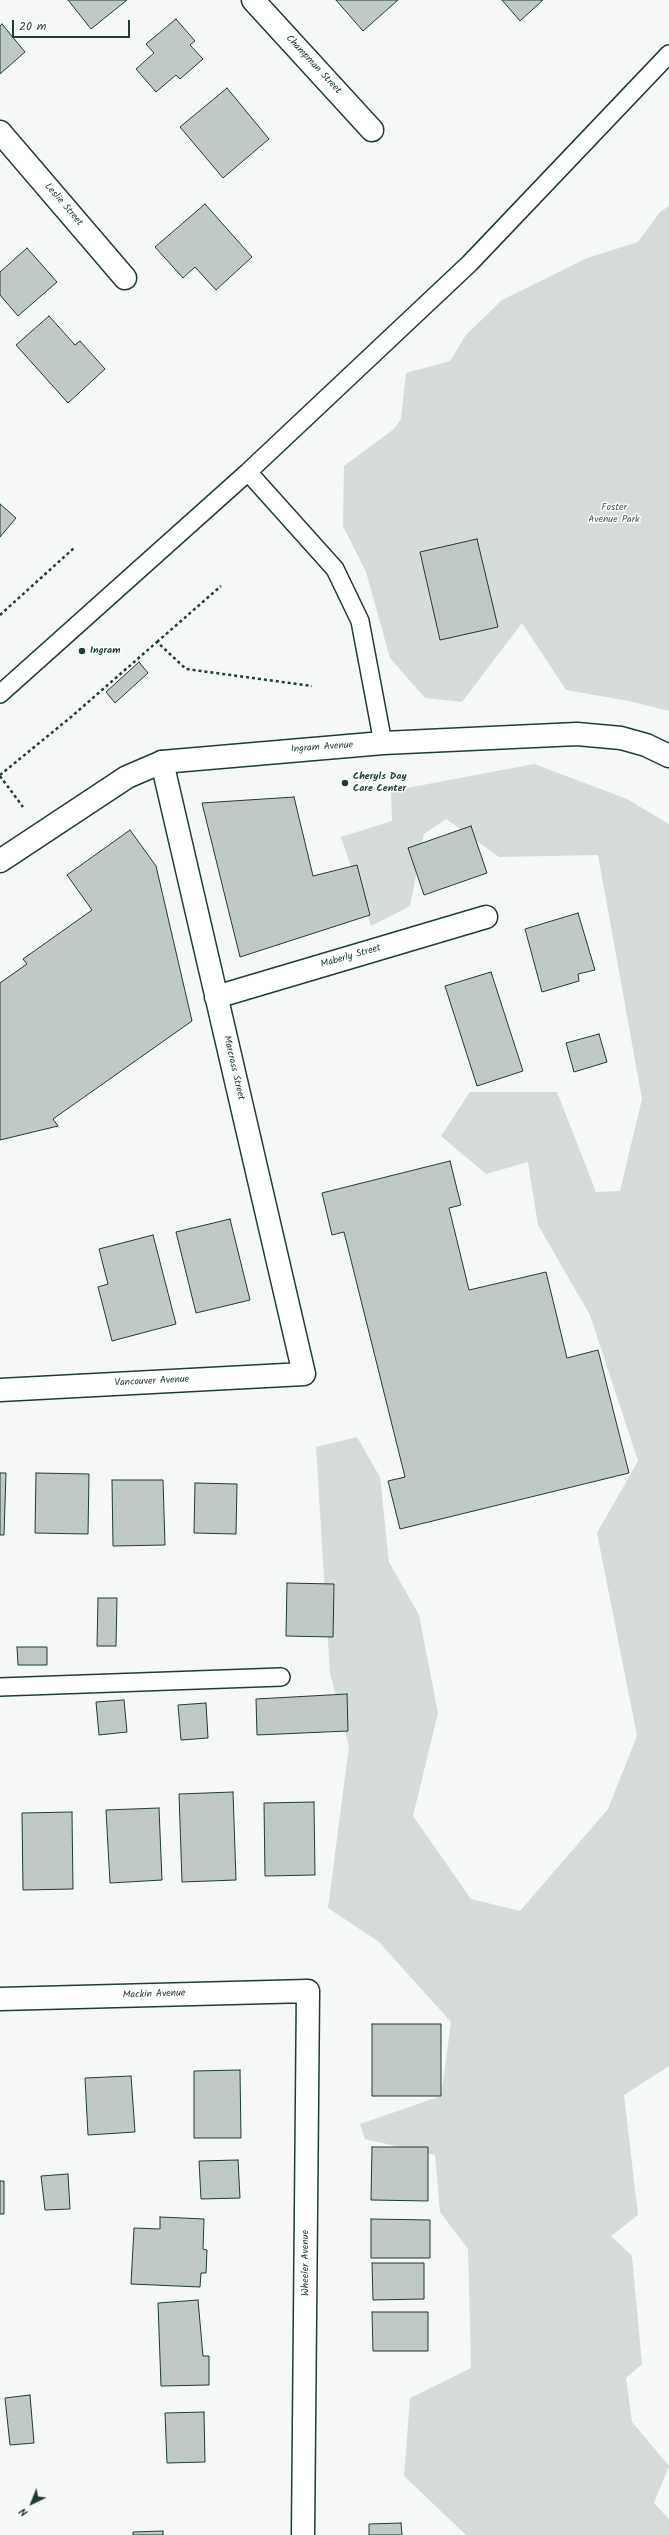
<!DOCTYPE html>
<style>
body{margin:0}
#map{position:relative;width:669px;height:2535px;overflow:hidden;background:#f6f7f7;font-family:Kalam,sans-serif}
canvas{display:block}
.north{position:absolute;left:12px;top:2483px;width:40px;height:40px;-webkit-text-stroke:3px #fff;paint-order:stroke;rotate:223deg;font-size:11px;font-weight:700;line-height:16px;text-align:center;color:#1f3d34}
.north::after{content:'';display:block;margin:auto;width:14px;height:18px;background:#1f3d34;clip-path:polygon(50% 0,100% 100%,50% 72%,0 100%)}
.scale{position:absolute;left:12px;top:20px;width:118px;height:18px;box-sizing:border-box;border:2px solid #1f3d34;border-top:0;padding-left:5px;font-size:12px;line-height:14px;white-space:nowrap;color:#1f3d34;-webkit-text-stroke:3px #fff;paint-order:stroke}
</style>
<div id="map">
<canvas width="669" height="2535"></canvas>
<div class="north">N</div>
<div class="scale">20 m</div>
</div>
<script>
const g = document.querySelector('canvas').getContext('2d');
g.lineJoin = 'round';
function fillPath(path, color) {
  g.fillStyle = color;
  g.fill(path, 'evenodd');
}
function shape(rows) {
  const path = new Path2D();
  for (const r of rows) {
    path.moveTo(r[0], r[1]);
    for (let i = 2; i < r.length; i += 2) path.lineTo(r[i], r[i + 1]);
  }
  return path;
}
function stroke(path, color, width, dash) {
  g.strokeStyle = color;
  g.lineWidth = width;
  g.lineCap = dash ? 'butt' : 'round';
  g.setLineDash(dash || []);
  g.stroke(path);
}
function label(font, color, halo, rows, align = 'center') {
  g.font = font + ' Kalam,sans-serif';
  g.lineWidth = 3;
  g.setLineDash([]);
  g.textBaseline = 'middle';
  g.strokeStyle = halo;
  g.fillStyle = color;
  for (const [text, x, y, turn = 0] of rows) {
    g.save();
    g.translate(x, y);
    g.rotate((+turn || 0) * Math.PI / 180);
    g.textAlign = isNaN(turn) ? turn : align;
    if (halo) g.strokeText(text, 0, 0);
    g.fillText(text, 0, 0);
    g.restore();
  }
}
fillPath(shape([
 [669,206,669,711,629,701,566,690,522,623,462,702,425,698,390,658,366,572,343,526,344,466,394,429,401,419,406,373,450,361,466,335,502,300,587,258,638,242,660,212],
 [534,764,627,799,669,824,669,2066,624,2095,638,2215,611,2236,632,2256,642,2364,626,2378,632,2422,669,2466,654,2503,669,2519,669,2535,466,2535,404,2476,410,2398,471,2368,468,2249,440,2212,435,2155,365,2139,360,2124,441,2096,451,2022,379,1942,328,1908,349,1746,330,1673,316,1447,357,1437,380,1477,389,1562,419,1615,438,1713,413,1816,471,1899,520,1911,608,1809,637,1736,597,1533,638,1461,590,1315,538,1225,528,1162,486,1174,441,1136,470,1092,557,1092,596,1192,620,1191,642,1099,598,855,499,857,446,819,424,834,410,906,371,926,341,837,392,821,391,791]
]), '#d6dcdb');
const building = shape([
 [68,0,127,0,91,29,68,0],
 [336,0,398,0,363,31,336,0],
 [502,0,543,0,520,21,502,0],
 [176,19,195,41,190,45,203,59,180,79,176,75,156,92,136,69,154,53,146,44,176,19],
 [2,24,25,52,0,74,0,26,2,24],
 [227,88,269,139,223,178,180,127,227,88],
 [205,204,252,257,216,290,195,267,183,278,155,247,205,204],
 [27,248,57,282,18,316,0,295,0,272,27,248],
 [49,316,75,345,80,341,105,369,68,403,16,345,49,316],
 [0,504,16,518,0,537,0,504],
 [477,539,498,627,440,640,420,552,477,539],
 [139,662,148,673,115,703,106,692,139,662],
 [294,797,313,876,357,865,370,915,240,957,202,803,294,797],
 [471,826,487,873,424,895,408,848,471,826],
 [130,830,156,866,192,1021,53,1119,58,1126,0,1140,0,983,27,964,23,959,92,910,67,875,130,830],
 [578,913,595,970,578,974,579,981,542,992,525,929,578,913],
 [491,972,523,1071,477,1086,445,986,491,972],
 [599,1034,607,1062,574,1072,566,1043,599,1034],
 [450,1161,461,1205,449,1208,469,1290,546,1272,567,1358,598,1350,629,1473,400,1529,388,1481,405,1477,344,1232,332,1235,322,1193,450,1161],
 [230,1219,250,1300,196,1313,176,1232,230,1219],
 [153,1235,176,1324,112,1341,98,1287,108,1284,99,1249,153,1235],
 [0,1473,6,1473,4,1535,0,1535,0,1473],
 [36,1473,89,1474,88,1534,35,1533,36,1473],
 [112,1480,163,1480,165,1545,113,1546,112,1480],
 [195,1483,237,1484,236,1534,194,1533,195,1483],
 [287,1583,334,1584,333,1637,286,1636,287,1583],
 [98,1598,117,1598,116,1646,97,1646,98,1598],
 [17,1647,47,1647,47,1665,18,1665,17,1647],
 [347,1694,348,1731,257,1735,256,1699,347,1694],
 [124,1700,127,1732,99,1735,96,1702,124,1700],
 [206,1703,208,1738,181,1740,178,1705,206,1703],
 [233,1792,236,1880,182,1882,179,1794,233,1792],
 [314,1802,315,1875,265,1876,264,1803,314,1802],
 [159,1808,162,1880,110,1883,106,1810,159,1808],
 [72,1812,73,1889,23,1890,22,1813,72,1812],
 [372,2024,441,2024,441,2096,372,2096,372,2024],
 [240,2070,241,2138,194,2138,194,2071,240,2070],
 [131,2076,135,2132,88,2135,85,2078,131,2076],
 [372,2147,428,2147,428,2201,371,2200,372,2147],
 [238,2160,240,2198,201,2199,199,2161,238,2160],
 [68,2174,70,2209,45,2210,41,2176,68,2174],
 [0,2181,4,2181,4,2214,0,2214,0,2181],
 [160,2217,204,2219,203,2249,207,2250,206,2273,201,2273,200,2287,131,2284,134,2228,160,2229,160,2217],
 [371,2219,430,2220,430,2258,371,2258,371,2219],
 [372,2263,424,2263,424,2299,373,2300,372,2263],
 [198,2300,203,2356,209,2356,209,2385,161,2386,158,2303,198,2300],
 [372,2312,428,2312,428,2351,373,2351,372,2312],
 [30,2395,34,2443,10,2445,5,2398,30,2395],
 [204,2412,205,2462,167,2463,165,2413,204,2412],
 [401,2523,402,2535,369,2535,369,2524,401,2523],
 [163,2531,163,2535,133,2535,133,2532,163,2531]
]);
fillPath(building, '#c0c9c6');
stroke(building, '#1f3d34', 1);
const lane = shape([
 [248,472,335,569,360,621,383,743],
 [0,694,248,472,470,263,669,54],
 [0,1687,281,1677]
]);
const street = shape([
 [253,0,372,130],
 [0,132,125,278],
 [216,997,486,917],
 [0,1390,304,1374,162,762],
 [0,1999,308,1991,303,2535]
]);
const secondary = shape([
 [0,861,127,777,162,762,383,743,577,734,621,738,646,745,669,756]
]);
stroke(lane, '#1f3d34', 20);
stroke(street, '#1f3d34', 25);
stroke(secondary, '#1f3d34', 25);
stroke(shape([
 [0,615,74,548],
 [157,642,221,586],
 [0,775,71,717,157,642,186,669,312,686],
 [0,776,23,807]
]), '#1f3d34', 2.5, [3, 3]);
stroke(lane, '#fff', 17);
stroke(street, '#fff', 22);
stroke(secondary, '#fff', 22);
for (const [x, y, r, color] of [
 [82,651,4,"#1f3d34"],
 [345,783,4,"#1f3d34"]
]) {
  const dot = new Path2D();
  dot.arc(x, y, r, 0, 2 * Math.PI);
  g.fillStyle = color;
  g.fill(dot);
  stroke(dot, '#fff', 1.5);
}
label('10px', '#1f3d34', '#fff', [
 ["Champman Street",313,65,47],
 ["Leslie Street",63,205,49],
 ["Ingram Avenue",322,748,-4],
 ["Maberly Street",351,957,-16],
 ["Marcross Street",233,1068,77],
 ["Vancouver Avenue",152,1382,-3],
 ["Mackin Avenue",154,1995,-2],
 ["Wheeler Avenue",306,2263,-90]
]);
label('10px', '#445d55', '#fff', [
 ["Foster",614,508],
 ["Avenue Park",614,520]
]);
label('bold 10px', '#1f3d34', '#fff', [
 ["Ingram",90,651],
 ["Cheryls Day",353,777],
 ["Care Center",353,789]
], 'left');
</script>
